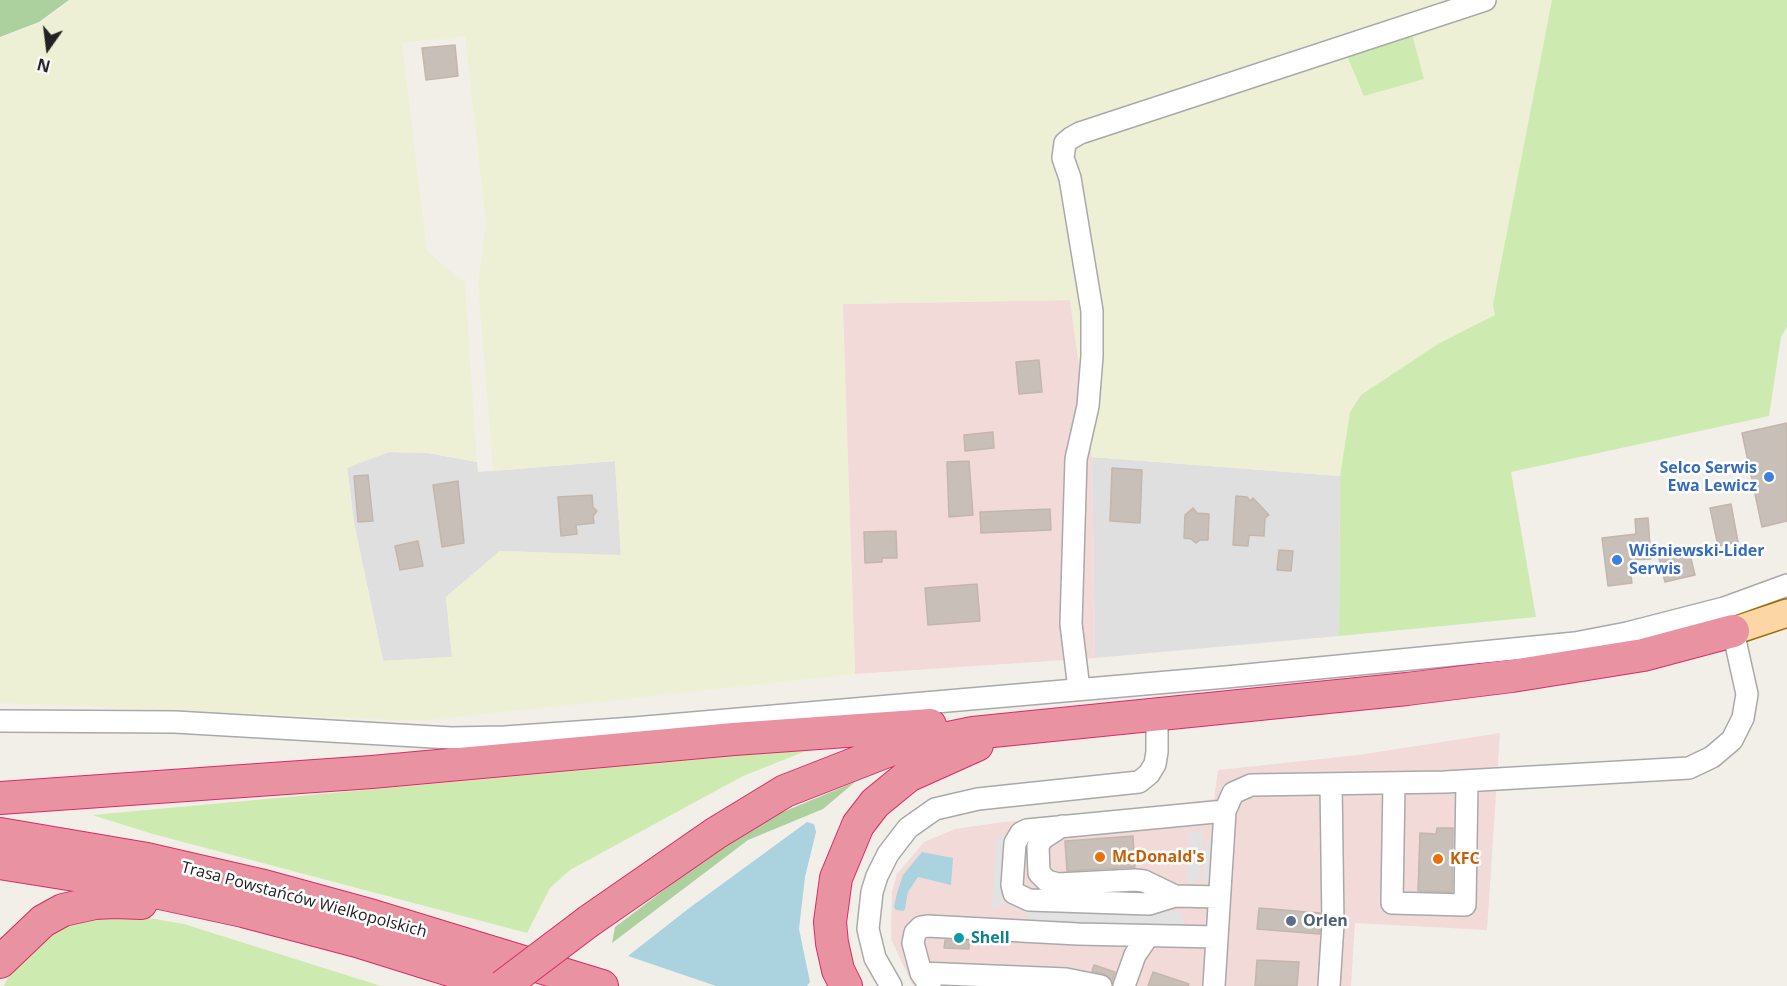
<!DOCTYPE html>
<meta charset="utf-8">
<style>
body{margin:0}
#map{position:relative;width:1787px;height:986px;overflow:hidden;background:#f2efe9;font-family:"Open Sans",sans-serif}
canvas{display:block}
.north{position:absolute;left:18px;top:18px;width:60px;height:60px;-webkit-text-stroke:4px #fff;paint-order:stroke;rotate:194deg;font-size:16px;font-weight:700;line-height:24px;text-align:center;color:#222}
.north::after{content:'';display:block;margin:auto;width:21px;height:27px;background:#222;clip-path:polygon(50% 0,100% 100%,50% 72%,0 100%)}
</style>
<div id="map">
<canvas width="1787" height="986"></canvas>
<div class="north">N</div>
</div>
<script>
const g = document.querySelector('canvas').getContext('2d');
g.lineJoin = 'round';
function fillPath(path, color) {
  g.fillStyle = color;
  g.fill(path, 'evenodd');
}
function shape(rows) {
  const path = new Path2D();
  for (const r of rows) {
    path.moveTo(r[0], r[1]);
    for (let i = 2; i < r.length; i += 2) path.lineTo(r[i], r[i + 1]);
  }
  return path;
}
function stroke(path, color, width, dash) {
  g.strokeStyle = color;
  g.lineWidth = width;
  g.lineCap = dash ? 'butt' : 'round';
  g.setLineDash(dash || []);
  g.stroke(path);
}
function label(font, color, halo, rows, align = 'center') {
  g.font = font + ' "Open Sans",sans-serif';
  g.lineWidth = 5;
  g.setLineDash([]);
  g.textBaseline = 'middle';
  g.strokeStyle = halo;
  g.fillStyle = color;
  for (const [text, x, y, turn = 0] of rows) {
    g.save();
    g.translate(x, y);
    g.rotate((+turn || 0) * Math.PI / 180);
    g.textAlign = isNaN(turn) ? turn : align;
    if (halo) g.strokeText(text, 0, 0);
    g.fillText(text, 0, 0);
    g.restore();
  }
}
fillPath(shape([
 [389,452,428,453,477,462,478,472,615,461,621,556,500,551,446,597,452,657,383,661,354,523,347,467],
 [1092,457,1340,476,1339,636,1095,658]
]), '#e0dfdf');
fillPath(shape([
 [1070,300,1092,457,1095,658,855,674,842,304],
 [1500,733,1487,930,1355,923,1351,986,916,986,912,984,891,939,892,892,897,874,924,842,955,829,1003,822,1087,817,1214,799,1218,770,1358,755]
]), '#f2dad9');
fillPath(shape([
 [71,0,1552,0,1493,304,1496,315,1438,344,1350,412,1340,476,1092,457,1070,300,843,304,855,674,420,721,0,703,0,38,40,23],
 [465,36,486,223,478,284,493,471,615,461,621,555,500,551,446,597,452,657,383,661,354,523,347,468,389,452,428,453,477,462,465,283,427,251,402,43]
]), '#eef0d5');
fillPath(shape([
 [1552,0,1787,0,1787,327,1781,337,1769,416,1511,472,1536,617,1339,636,1340,476,1350,412,1361,395,1438,344,1495,315,1493,304],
 [1412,34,1424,79,1364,96,1346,53],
 [811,749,743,776,570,870,550,888,527,933,153,834,92,815],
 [127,914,184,924,381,986,4,986,13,967,31,946,58,930,90,917]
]), '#cdebb0');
fillPath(shape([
 [0,0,69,0,39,22,0,37],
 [855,782,823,809,748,840,612,943,615,927,749,826]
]), '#add19e');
fillPath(shape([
 [1199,830,1203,837,1200,878,1186,885,1190,844,1187,834],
 [1010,831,1006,904,992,909,997,838],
 [1213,835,1210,886,1203,878,1206,844],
 [1022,905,1181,912,1186,926,1029,920]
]), '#e2e2e2');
fillPath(shape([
 [807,822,814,824,816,832,805,877,799,929,810,982,807,986,716,986,628,956,688,909],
 [922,852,953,858,951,885,918,877,908,892,905,909,903,911,896,910,894,907,897,893,903,875]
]), '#aad3df');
const building = shape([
 [455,45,458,76,426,80,422,48,455,45],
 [1039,360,1042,392,1019,394,1016,362,1039,360],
 [1787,423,1787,521,1762,527,1742,433,1787,423],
 [993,432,994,448,965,451,964,435,993,432],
 [969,461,973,515,949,517,947,462,969,461],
 [1112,468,1142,470,1140,523,1110,521,1112,468],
 [368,475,373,521,358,522,354,476,368,475],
 [458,481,464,543,442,547,433,485,458,481],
 [592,495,593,507,597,511,593,516,594,523,576,525,577,534,561,536,558,497,592,495],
 [1236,496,1247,497,1250,501,1253,498,1269,515,1265,518,1264,536,1249,535,1248,546,1233,545,1236,496],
 [1731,504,1738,542,1718,546,1710,508,1731,504],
 [1193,508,1197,513,1209,514,1208,540,1200,540,1196,543,1191,539,1184,538,1185,515,1193,508],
 [1050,509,1051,530,981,533,980,512,1050,509],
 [1648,518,1651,559,1629,560,1632,583,1608,586,1602,538,1636,534,1635,519,1648,518],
 [896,531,897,558,882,558,882,562,865,563,864,532,896,531],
 [418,541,423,566,400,570,395,546,418,541],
 [1279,550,1293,551,1291,571,1277,570,1279,550],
 [1689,550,1695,575,1665,582,1659,558,1689,550],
 [977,584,980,621,928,625,925,588,977,584],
 [1437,828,1453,828,1452,892,1418,891,1420,833,1436,834,1437,828],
 [1133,836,1135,867,1067,871,1065,841,1133,836],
 [1259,908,1320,913,1320,934,1257,929,1259,908],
 [945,940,974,941,974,944,969,944,969,949,944,948,945,940],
 [1257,960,1299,962,1297,986,1255,986,1257,960],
 [1094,965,1115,972,1112,981,1104,974,1092,971,1094,965],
 [1153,972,1189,984,1188,986,1148,986,1153,972]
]);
fillPath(building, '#c7bfb8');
stroke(building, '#c4b6ab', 1.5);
const minor = shape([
 [1079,689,1071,624,1076,459,1088,406,1092,356,1092,311,1070,178,1063,158,1065,143,1071,138,1080,133,1485,0],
 [0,721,175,722,451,738,505,737,634,728,1226,677,1575,643,1627,633,1724,608,1787,585],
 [1394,784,1392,903,1465,905,1467,781],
 [1062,826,1042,839,1038,846,1039,873,1047,881,1058,884,1135,880,1144,881,1175,896],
 [1219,897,1175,896,1149,904,1029,900,1014,893,1012,885,1015,843,1021,833,1027,830,1225,811],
 [921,973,1066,979,1101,986],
 [891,986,875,958,868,929,872,892,877,876,888,854,908,828,935,809,978,799,1139,782,1149,774,1155,764,1157,752,1157,714],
 [930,986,921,973,913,943,915,933,921,927,927,926,1078,934,1217,937],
 [1124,986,1135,955,1148,936],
 [1214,986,1225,811,1233,793,1251,785,1445,782,1689,768,1712,757,1732,740,1743,718,1747,694,1733,631],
 [1329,986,1333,924,1331,784]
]);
const major = shape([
 [1733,631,1787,613]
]);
const highway = shape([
 [0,798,372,772,734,739,930,725],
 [0,834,147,859,260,885,373,916,602,986],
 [0,863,81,876,243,911,357,941,501,986],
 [589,921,716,833,785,791,890,750,973,733,1407,689,1512,676,1643,655,1733,631],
 [0,962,43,921,63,910,95,903,115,902,141,903],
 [846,986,838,970,832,943,830,922,836,878,858,825,875,803,908,776,977,745]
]);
stroke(minor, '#a9a9a9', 24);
stroke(major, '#a06b00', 30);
stroke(highway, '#dc2a67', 34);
stroke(minor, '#fff', 21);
stroke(major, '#fcd6a4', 27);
stroke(highway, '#e892a2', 32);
const highwayBridge = shape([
 [503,986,589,921]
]);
stroke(highwayBridge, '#dc2a67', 34, []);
stroke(highwayBridge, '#e892a2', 32);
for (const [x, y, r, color] of [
 [1769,477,6,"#3f7fe0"],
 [1617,560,6,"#3f7fe0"],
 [1100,857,6,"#e8710a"],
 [1438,859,6,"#e8710a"],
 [1291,921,6,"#5c6f8a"],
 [959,938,6,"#0f9aa8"]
]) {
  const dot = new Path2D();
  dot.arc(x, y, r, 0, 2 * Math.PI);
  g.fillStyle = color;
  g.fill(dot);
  stroke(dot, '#fff', 2);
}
label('bold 16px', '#366cbe', '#fff', [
 ["Selco Serwis",1757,468],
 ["Ewa Lewicz",1757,486],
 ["Wiśniewski-Lider",1629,551,"left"],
 ["Serwis",1629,569,"left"]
], 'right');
label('bold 16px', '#c56008', '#fff', [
 ["McDonald's",1112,857],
 ["KFC",1450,859]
], 'left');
label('16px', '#222', '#fff', [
 ["Trasa Powstańców Wielkopolskich",304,900,15]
]);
label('bold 16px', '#4e5e75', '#fff', [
 ["Orlen",1303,921]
], 'left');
label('bold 16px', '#0d838f', '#fff', [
 ["Shell",971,938]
], 'left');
</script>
